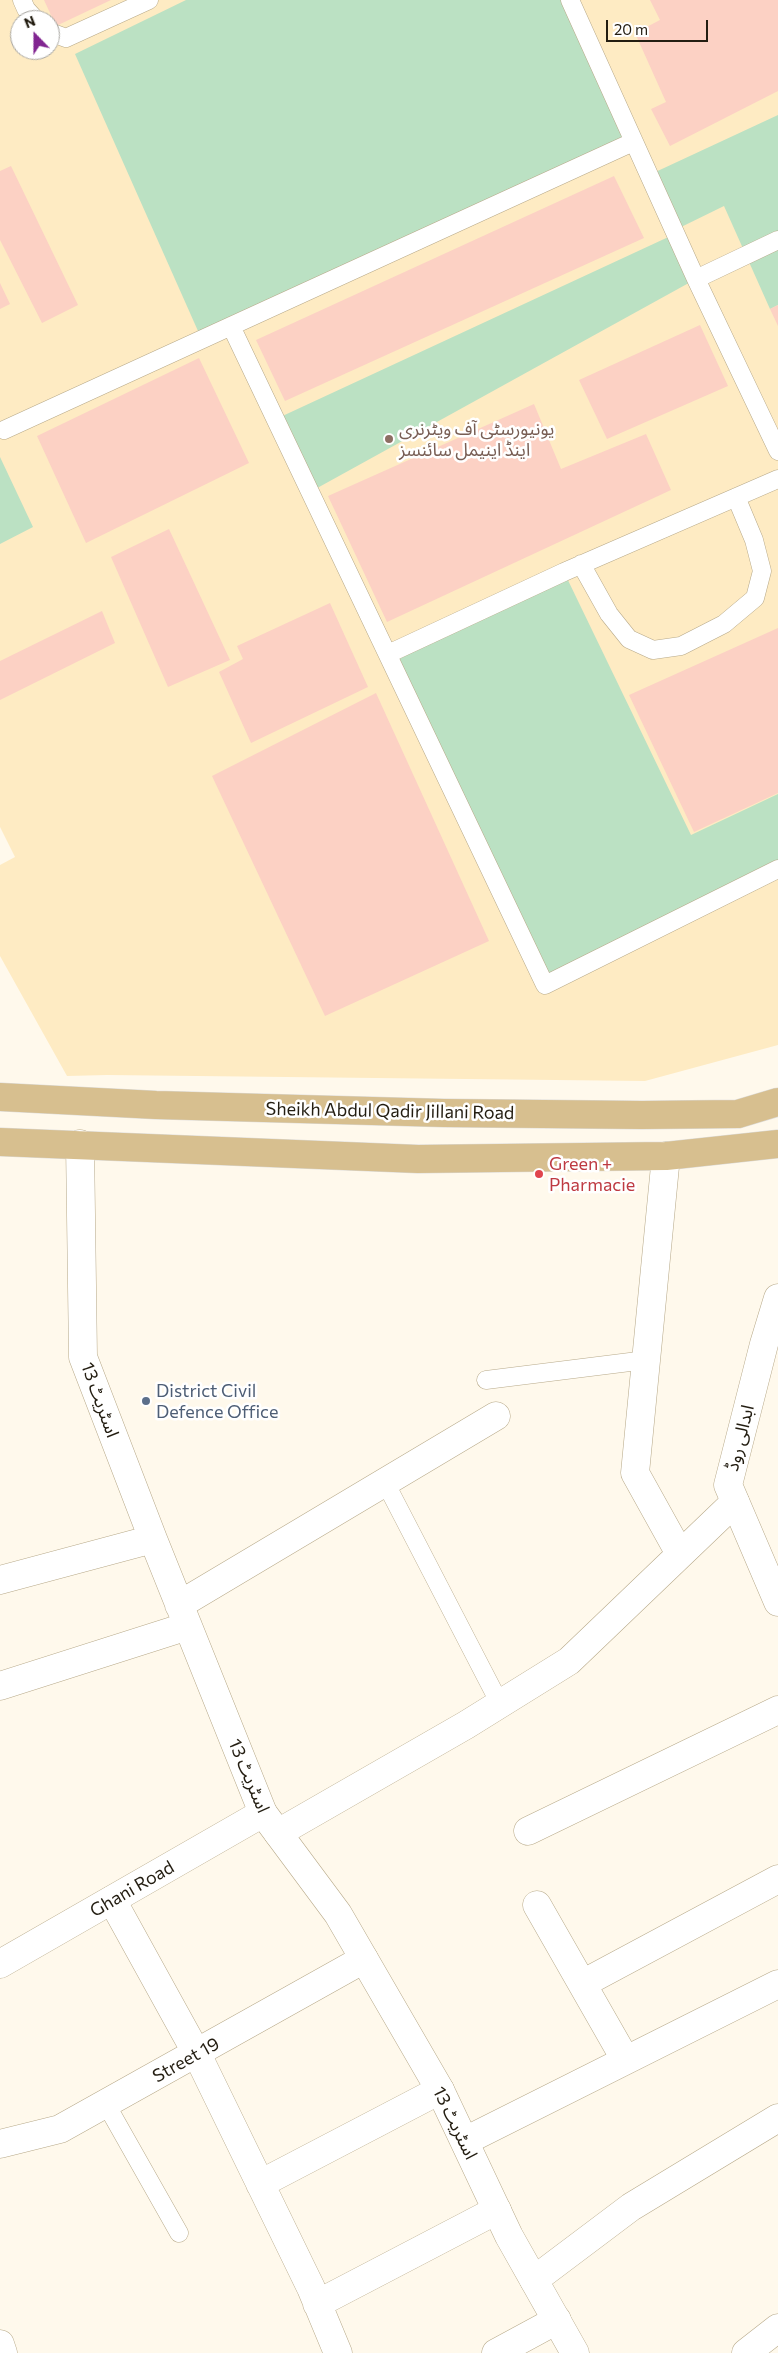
<!DOCTYPE html>
<meta charset="utf-8">
<style>
body{margin:0}
#map{position:relative;width:778px;height:2353px;overflow:hidden;background:#fff9ec;font-family:Commissioner,sans-serif}
canvas{display:block}
.north{position:absolute;left:10px;top:10px;width:50px;height:50px;box-sizing:border-box;background:#fff;border:1px solid #a7a5a0;border-radius:50%;rotate:338deg;font-size:14px;font-weight:700;line-height:20px;text-align:center;color:#231d11}
.north::after{content:'';display:block;margin:auto;width:18px;height:22px;background:#812591;clip-path:polygon(50% 0,100% 100%,50% 72%,0 100%)}
.scale{position:absolute;left:606px;top:20px;width:102px;height:22px;box-sizing:border-box;border:2px solid #231d11;border-top:0;padding-left:6px;font-size:15px;line-height:18px;white-space:nowrap;color:#231d11;-webkit-text-stroke:4px #fff;paint-order:stroke}
</style>
<div id="map">
<canvas width="778" height="2353"></canvas>
<div class="north">N</div>
<div class="scale">20 m</div>
</div>
<script>
const g = document.querySelector('canvas').getContext('2d');
g.lineJoin = 'round';
function fillPath(path, color) {
  g.fillStyle = color;
  g.fill(path, 'evenodd');
}
function shape(rows) {
  const path = new Path2D();
  for (const r of rows) {
    path.moveTo(r[0], r[1]);
    for (let i = 2; i < r.length; i += 2) path.lineTo(r[i], r[i + 1]);
  }
  return path;
}
function stroke(path, color, width, dash) {
  g.strokeStyle = color;
  g.lineWidth = width;
  g.lineCap = dash ? 'butt' : 'round';
  g.setLineDash(dash || []);
  g.stroke(path);
}
function label(font, color, halo, rows, align = 'center') {
  g.font = font + ' Commissioner,"Noto Sans Arabic",sans-serif';
  g.lineWidth = 5;
  g.setLineDash([]);
  g.textBaseline = 'middle';
  g.strokeStyle = halo;
  g.fillStyle = color;
  for (const [text, x, y, turn = 0] of rows) {
    g.save();
    g.translate(x, y);
    g.rotate((+turn || 0) * Math.PI / 180);
    g.textAlign = isNaN(turn) ? turn : align;
    if (halo) g.strokeText(text, 0, 0);
    g.fillText(text, 0, 0);
    g.restore();
  }
}
fillPath(shape([
 [0,0,778,0,778,1045,645,1081,107,1075,67,1076,0,956,0,865,15,857,0,827],
 [20,20,50,20,50,50,20,50]
]), '#feebc3');
fillPath(shape([
 [186,0,570,0,633,142,202,340,75,54],
 [778,115,778,305,770,309,724,206,675,230,649,175],
 [677,233,696,279,310,492,276,419],
 [0,457,33,527,0,544],
 [564,572,691,835,778,794,778,869,545,985,388,654]
]), '#bbe1c3');
fillPath(shape([
 [44,0,111,0,56,26],
 [650,0,778,0,778,91,670,146,651,109,666,102,635,33,660,20],
 [11,166,78,305,42,323,0,240,0,171],
 [614,176,644,238,285,401,256,340],
 [0,283,10,304,0,309],
 [778,305,778,326,770,309],
 [700,325,728,386,607,439,579,380],
 [199,358,249,463,86,543,37,436],
 [534,404,561,469,646,434,671,490,387,622,328,496],
 [169,529,230,660,168,687,111,557],
 [330,603,368,687,251,743,219,672,243,659,237,646],
 [102,611,115,643,0,700,0,661],
 [778,628,778,793,694,832,629,695],
 [376,693,489,941,325,1016,212,776]
]), '#fcd1c4');
const service = shape([
 [22,0,26,9,36,20],
 [570,0,696,279,778,451],
 [50,32,66,38,149,0],
 [696,279,778,240],
 [231,326,545,985,778,869],
 [4,430,633,142],
 [581,564,609,614,629,639,653,650,681,646,724,624,755,598,762,571,754,540,736,497],
 [388,654,564,572,778,479],
 [486,1380,646,1360],
 [385,1482,500,1704],
 [106,2104,179,2233]
]);
const minor = shape([
 [80,1144,83,1357,153,1539,263,1813],
 [666,1156,635,1473,680,1554],
 [0,1580,153,1539],
 [179,1605,496,1416],
 [0,1686,188,1626],
 [528,1831,778,1710],
 [278,1833,466,1725,569,1661,735,1502],
 [112,1900,197,2054,311,2288,338,2353],
 [537,1905,625,2059],
 [582,1984,778,1879],
 [465,2141,778,1984],
 [0,2144,60,2129,364,1959],
 [260,2184,440,2090],
 [534,2280,631,2207,778,2118],
 [317,2304,497,2210],
 [0,2344,3,2353],
 [496,2353,557,2320]
]);
const tertiary = shape([
 [778,1298,764,1344,728,1485,778,1602],
 [0,1964,263,1813,338,1914,440,2090,509,2236,575,2353],
 [746,2353,778,2328]
]);
const primary = shape([
 [0,1097,156,1105,444,1113,642,1115,738,1114,778,1102],
 [0,1142,418,1159,666,1156,778,1144]
]);
stroke(service, '#b7a989', 19);
stroke(minor, '#b7a989', 29);
stroke(tertiary, '#b7a989', 29);
stroke(primary, '#dcdbd9', 29);
stroke(service, '#fff', 18);
stroke(minor, '#fff', 28);
stroke(tertiary, '#fff', 28);
stroke(primary, '#d7bf8f', 28);
for (const [x, y, r, color] of [
 [389,439,5,"#8d6e63"],
 [539,1174,5,"#e0444e"],
 [146,1401,5,"#5c6f8a"]
]) {
  const dot = new Path2D();
  dot.arc(x, y, r, 0, 2 * Math.PI);
  g.fillStyle = color;
  g.fill(dot);
  stroke(dot, '#fff', 2);
}
label('18px', '#785e54', '#fff', [
 ["یونیورسٹی آف ویٹرنری",399,429],
 ["اینڈ اینیمل سائنسز",399,450]
], 'left');
label('18px', '#231d11', '#fff', [
 ["Sheikh Abdul Qadir Jillani Road",390,1111,1],
 ["اسٹریٹ 13",100,1400,70],
 ["ابدالی روڈ",740,1438,-76],
 ["اسٹریٹ 13",249,1776,67],
 ["Ghani Road",132,1889,-30],
 ["Street 19",186,2060,-29],
 ["اسٹریٹ 13",455,2123,64]
]);
label('18px', '#be3a42', '#fff', [
 ["Green +",549,1164],
 ["Pharmacie",549,1185]
], 'left');
label('18px', '#4e5e75', '#fff', [
 ["District Civil",156,1391],
 ["Defence Office",156,1412]
], 'left');
</script>
